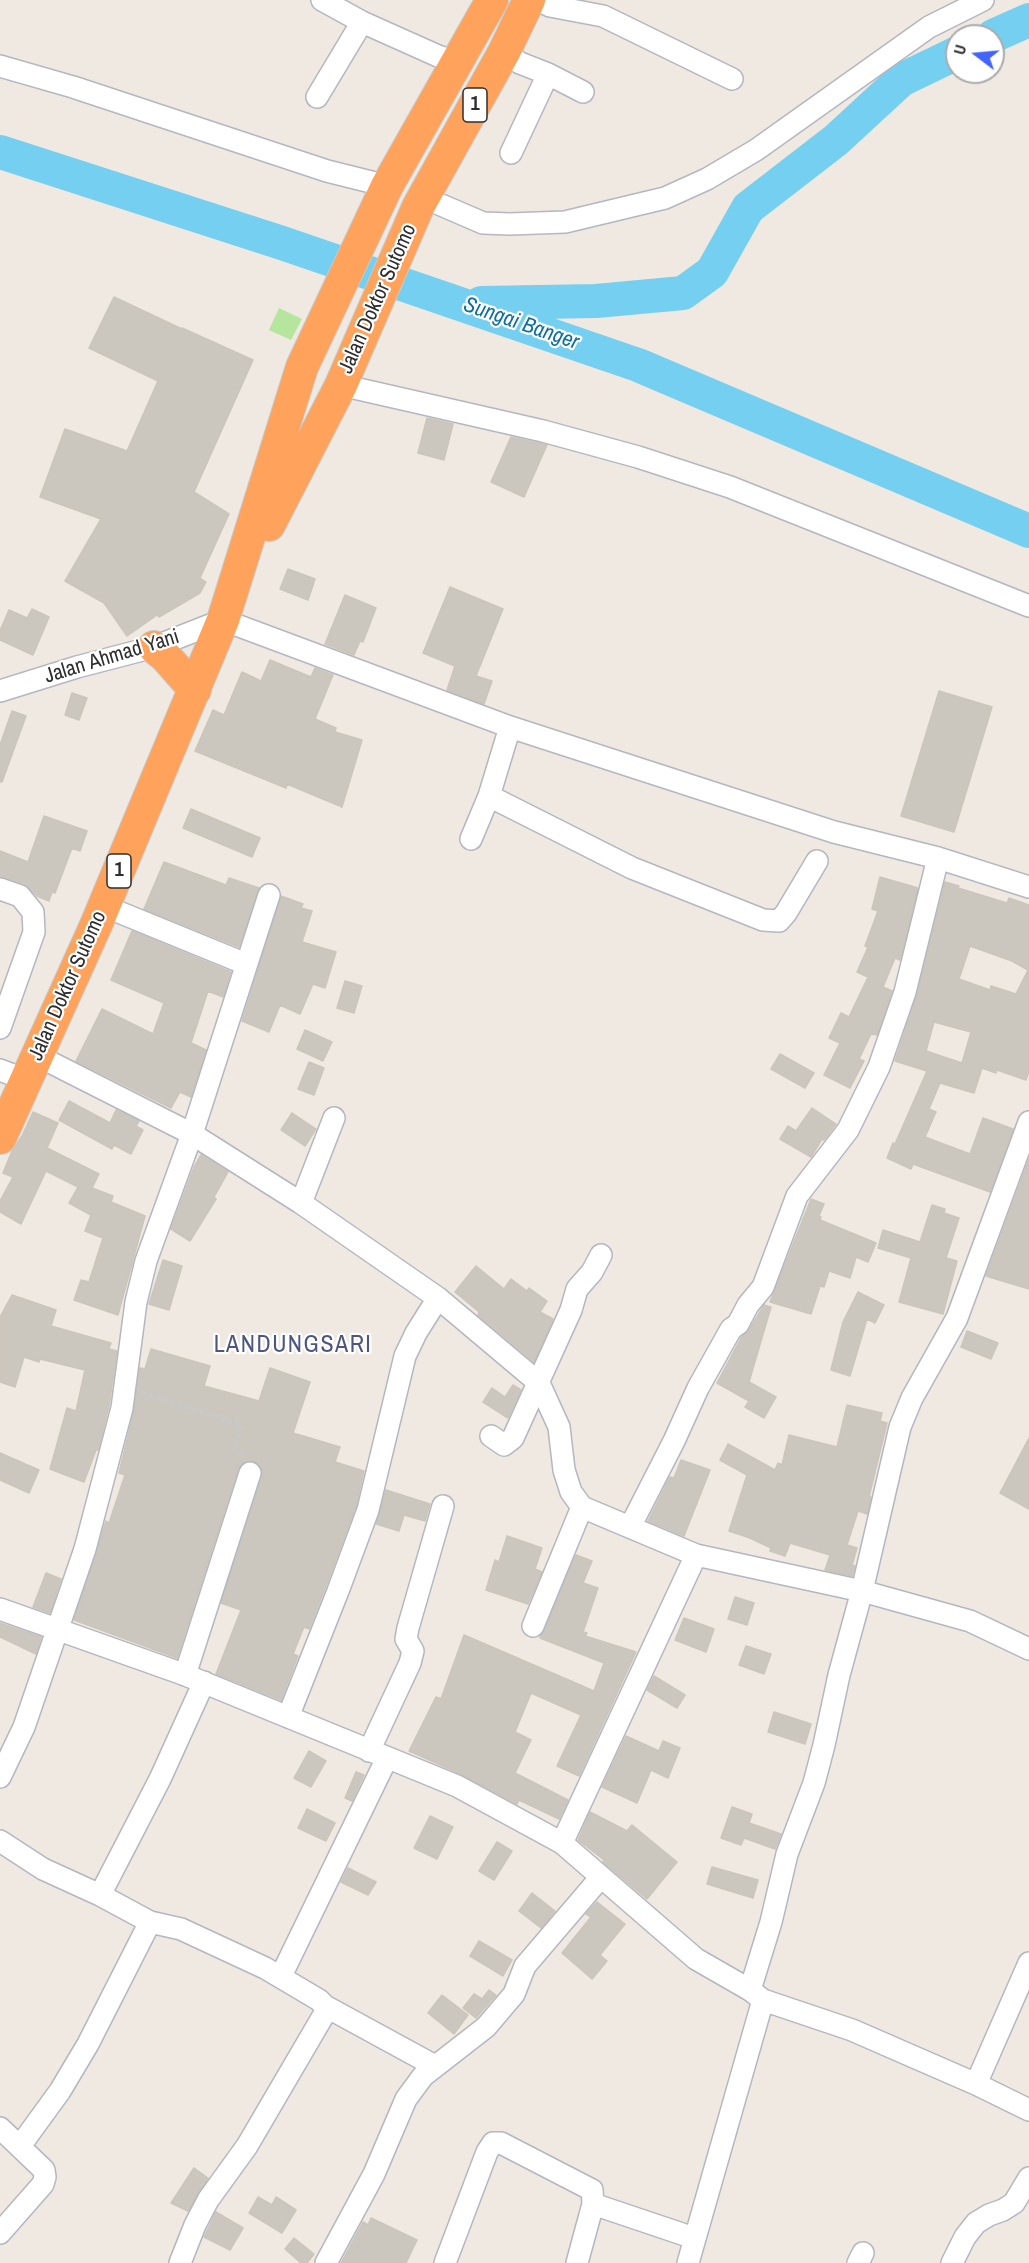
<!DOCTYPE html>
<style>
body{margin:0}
#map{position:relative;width:1029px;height:2263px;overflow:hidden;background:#efe9e1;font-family:"Archivo Narrow",sans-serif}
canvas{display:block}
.north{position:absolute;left:945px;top:24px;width:60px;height:60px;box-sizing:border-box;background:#fff;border:2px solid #ababab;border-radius:50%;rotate:286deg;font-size:16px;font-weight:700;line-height:24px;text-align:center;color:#2e2e2e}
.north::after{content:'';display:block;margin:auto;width:21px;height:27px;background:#4264fb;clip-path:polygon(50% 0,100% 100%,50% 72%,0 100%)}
</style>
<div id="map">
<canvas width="1029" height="2263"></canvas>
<div class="north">U</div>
</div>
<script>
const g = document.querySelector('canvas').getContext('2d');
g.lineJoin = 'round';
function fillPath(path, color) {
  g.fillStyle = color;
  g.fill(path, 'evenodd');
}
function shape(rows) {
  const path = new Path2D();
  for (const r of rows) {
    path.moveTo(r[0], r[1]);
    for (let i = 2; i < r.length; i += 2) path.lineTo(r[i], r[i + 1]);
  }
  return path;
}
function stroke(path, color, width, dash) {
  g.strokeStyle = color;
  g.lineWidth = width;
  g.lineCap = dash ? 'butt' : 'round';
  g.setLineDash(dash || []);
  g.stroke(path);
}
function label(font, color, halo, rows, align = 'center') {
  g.font = font + ' "Archivo Narrow",sans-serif';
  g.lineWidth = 4.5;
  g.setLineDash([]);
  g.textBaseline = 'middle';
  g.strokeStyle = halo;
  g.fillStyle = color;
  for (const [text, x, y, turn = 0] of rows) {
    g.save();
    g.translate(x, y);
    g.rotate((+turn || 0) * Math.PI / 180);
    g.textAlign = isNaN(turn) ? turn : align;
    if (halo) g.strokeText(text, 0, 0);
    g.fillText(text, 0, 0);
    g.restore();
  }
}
fillPath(shape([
 [279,308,302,319,291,340,269,330]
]), '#b6e59e');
stroke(shape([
 [993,36,1029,20],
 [0,152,282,243,638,365,1029,531],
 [481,303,596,301,683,293,712,272,748,208,836,140,901,80,957,53]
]), '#75cff0', 34);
const building = shape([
 [114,297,182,329,182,328,253,360,194,492,229,514,200,578,206,582,200,593,159,617,157,615,127,636,104,603,65,581,101,519,40,497,65,429,127,451,158,381,89,348,114,297],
 [427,418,453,424,444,460,418,453,427,418],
 [511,437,547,445,524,497,491,482,511,437],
 [288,569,315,579,308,600,280,589,288,569],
 [450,587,503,609,476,676,492,681,484,704,447,690,455,666,423,653,450,587],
 [345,595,376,608,363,642,360,641,354,655,325,644,345,595],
 [32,609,49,617,33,655,0,640,0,631,9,610,27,618,32,609],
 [270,660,311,677,315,668,333,675,315,719,336,728,335,732,362,740,342,807,287,784,286,788,195,751,213,710,224,715,242,672,261,681,270,660],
 [939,691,992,707,954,832,901,816,939,691],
 [72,693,87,698,79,720,65,715,72,693],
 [12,711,26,716,2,782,0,782,0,745,12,711],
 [191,809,260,838,252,857,183,828,191,809],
 [44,816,87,831,80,851,72,848,55,893,52,892,49,901,37,896,24,884,0,877,0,851,28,862,44,816],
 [164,862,226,885,229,878,259,888,239,947,144,909,164,862],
 [880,877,918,888,900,960,895,958,883,987,892,991,877,1035,871,1034,859,1059,864,1061,850,1088,824,1075,840,1043,829,1038,841,1013,849,1017,868,977,857,972,868,947,865,946,878,911,872,909,880,877],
 [945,882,959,886,958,888,1007,903,1009,898,1029,905,1029,1071,1026,1080,997,1070,996,1073,982,1068,974,1093,940,1083,929,1109,936,1112,925,1137,970,1154,983,1118,1013,1129,990,1192,913,1164,911,1169,887,1158,893,1143,895,1144,927,1071,895,1061,917,995,945,882],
 [970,946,1012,961,1028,970,1016,994,991,986,990,990,959,979,970,946],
 [934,1022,971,1032,962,1063,926,1051,934,1022],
 [281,896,303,904,301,908,312,911,302,942,336,952,325,988,313,984,300,1014,280,1005,269,1032,242,1021,281,896],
 [132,931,231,972,223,997,208,991,191,1043,206,1050,191,1097,180,1092,171,1108,76,1061,102,1009,153,1034,164,1003,111,980,132,931],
 [345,981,362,986,354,1013,337,1008,345,981],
 [305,1030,332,1042,323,1061,297,1049,305,1030],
 [780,1054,814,1073,805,1088,771,1069,780,1054],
 [309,1062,324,1068,314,1095,298,1089,309,1062],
 [69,1101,110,1123,116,1110,139,1121,136,1126,143,1130,131,1154,114,1145,112,1149,59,1120,69,1101],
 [812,1108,836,1124,824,1140,822,1139,811,1157,780,1139,788,1126,796,1131,812,1108],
 [33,1112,58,1123,47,1148,99,1174,92,1188,113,1196,111,1202,145,1216,118,1315,74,1300,81,1280,89,1282,103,1238,85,1231,91,1215,69,1203,78,1187,46,1171,21,1224,0,1212,0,1201,13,1177,3,1173,12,1151,22,1136,33,1112],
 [292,1113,316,1129,305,1146,281,1130,292,1113],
 [201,1155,228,1172,214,1197,216,1199,190,1241,171,1229,194,1167,201,1155],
 [1029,1159,1029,1289,986,1276,1029,1159],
 [811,1199,824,1204,819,1216,821,1217,820,1220,876,1243,868,1262,856,1257,850,1278,829,1271,824,1287,820,1286,811,1314,770,1302,811,1199],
 [932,1205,945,1209,944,1213,959,1218,946,1258,957,1261,943,1314,899,1302,911,1258,878,1248,883,1230,920,1242,932,1205],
 [163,1260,182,1266,169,1310,149,1304,163,1260],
 [476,1266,504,1289,511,1279,527,1291,529,1288,547,1301,540,1312,553,1319,534,1362,478,1315,479,1312,455,1292,476,1266],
 [858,1292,884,1305,875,1323,867,1319,850,1376,831,1370,843,1322,858,1292],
 [12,1295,56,1310,51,1326,111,1343,109,1349,117,1351,109,1406,98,1450,96,1450,84,1482,50,1469,67,1408,76,1411,85,1370,40,1359,39,1362,24,1357,15,1387,0,1382,0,1317,12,1295],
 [764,1305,771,1307,749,1382,776,1397,764,1418,745,1407,749,1401,717,1383,741,1338,749,1330,764,1305],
 [967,1331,998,1343,991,1359,961,1347,967,1331],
 [151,1349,210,1366,204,1386,259,1401,270,1368,310,1382,293,1433,340,1447,335,1462,364,1471,356,1506,326,1586,309,1629,304,1627,293,1654,298,1656,281,1700,216,1674,241,1610,221,1603,262,1477,262,1470,254,1461,247,1461,238,1469,177,1658,74,1620,106,1521,109,1523,125,1475,119,1473,134,1411,140,1368,145,1369,151,1349],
 [513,1385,521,1390,508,1418,483,1402,492,1388,505,1397,513,1385],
 [847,1405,882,1413,880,1421,887,1423,869,1497,871,1497,867,1514,858,1511,847,1545,857,1548,852,1565,855,1566,852,1576,825,1570,830,1555,790,1543,785,1556,770,1551,771,1548,750,1538,729,1531,747,1475,720,1460,728,1444,775,1470,778,1463,782,1465,789,1435,837,1447,847,1405],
 [1029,1438,1029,1509,1000,1493,1029,1438],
 [0,1453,39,1470,29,1493,0,1480,0,1453],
 [681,1460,710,1470,684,1536,648,1521,670,1477,674,1478,681,1460],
 [386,1490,430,1504,425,1521,404,1515,399,1531,376,1524,386,1490],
 [507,1536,542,1548,535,1569,542,1572,528,1604,486,1590,495,1560,499,1562,507,1536],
 [576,1555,592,1561,583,1583,598,1588,583,1632,587,1633,585,1636,636,1652,579,1776,557,1766,581,1715,531,1693,515,1732,531,1740,515,1773,568,1800,559,1819,519,1800,517,1804,463,1775,409,1751,436,1697,441,1699,464,1635,594,1691,604,1663,540,1638,576,1555],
 [46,1573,61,1579,50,1613,33,1607,46,1573],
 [735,1597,754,1603,747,1625,728,1619,735,1597],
 [684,1618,714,1629,706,1652,675,1640,684,1618],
 [0,1623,41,1637,36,1654,0,1637,0,1623],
 [746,1646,771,1654,764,1674,739,1665,746,1646],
 [654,1676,685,1695,677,1708,647,1690,654,1676],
 [774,1712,811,1724,805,1744,768,1732,774,1712],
 [626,1736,659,1751,663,1741,680,1748,668,1778,651,1770,637,1803,602,1787,626,1736],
 [309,1751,326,1761,311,1787,294,1778,309,1751],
 [356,1772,364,1775,352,1801,345,1798,356,1772],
 [732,1807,752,1814,749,1823,781,1834,775,1849,744,1838,741,1845,721,1838,732,1807],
 [307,1809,335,1823,326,1841,298,1828,307,1809],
 [590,1812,627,1831,632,1825,677,1862,647,1899,603,1862,604,1860,578,1840,590,1812],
 [430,1816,453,1827,437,1859,414,1848,430,1816],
 [497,1842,512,1851,494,1880,479,1871,497,1842],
 [712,1867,758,1880,753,1898,707,1884,712,1867],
 [348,1868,376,1882,368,1895,341,1882,348,1868],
 [532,1893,555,1911,541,1928,519,1911,532,1893],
 [597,1902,625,1924,600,1955,607,1961,592,1979,562,1953,591,1917,586,1914,597,1902],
 [479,1941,512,1960,503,1976,470,1956,479,1941],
 [489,1990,496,1995,476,2018,463,2008,474,1994,482,1999,489,1990],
 [442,1995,468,2015,454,2034,428,2013,442,1995],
 [194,2168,208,2178,188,2211,171,2203,194,2168],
 [258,2197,272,2205,276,2197,296,2210,282,2233,249,2213,258,2197],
 [216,2212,243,2228,230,2250,204,2237,216,2212],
 [371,2218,417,2240,406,2263,341,2263,363,2222,368,2225,371,2218],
 [294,2238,314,2254,307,2263,301,2263,285,2249,294,2238]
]);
fillPath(building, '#cbc7bf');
stroke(building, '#cbc5ba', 1.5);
const minor = shape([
 [322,0,362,22,438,56,457,62],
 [537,0,550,6,603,16,732,79],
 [504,52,520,63,548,74,583,92],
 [0,66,73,87,327,171,387,186],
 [317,97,362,22],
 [511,153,548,74],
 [425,198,483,223,510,224,565,222,665,198,707,179,756,150,929,27,983,0],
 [341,385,543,431,638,457,730,487,1029,606],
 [0,691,77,667,154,647,223,620,510,727,834,832,938,858,1029,887],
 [510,727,489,796,632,868,763,920,779,921,786,913,817,861],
 [471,839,489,796],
 [0,889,20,896,33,912,34,932,0,1028],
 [104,906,246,964],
 [38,1056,192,1134,301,1203,438,1298,539,1383,559,1427,564,1470,571,1492,582,1507,696,1555,862,1591,970,1621,1029,1649],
 [0,1070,26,1080],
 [301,1203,334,1118],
 [491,1436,504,1445,513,1438,571,1310,577,1289,592,1272,601,1255],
 [630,1527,674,1441,698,1388,731,1329,738,1324,748,1305,763,1287,797,1196,848,1130,879,1067,905,992,938,858],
 [0,1609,183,1674,457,1786,562,1843,696,1959,750,1990,763,2000,852,2030,976,2084,1029,2110],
 [533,1626,582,1507],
 [185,1675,250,1473],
 [288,1717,338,1591,368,1510,405,1356,416,1333,438,1298],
 [369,1751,410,1663,413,1651,406,1639,408,1628,443,1506],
 [0,1777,24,1727,85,1549,122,1408,136,1302,146,1261,192,1134,269,895],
 [0,1841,43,1869,100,1895],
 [562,1843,696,1555],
 [281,1976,387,1758],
 [750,1990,771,1922,787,1854,814,1783,824,1745,839,1675,862,1591,900,1427,912,1398,957,1318,1029,1122],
 [325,2006,435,2066],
 [976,2084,1029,1963],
 [0,2128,44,2170,45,2177,43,2184,0,2233],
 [20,2146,60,2091,88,2044,150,1922],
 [593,2204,694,2238],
 [180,2263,195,2225,208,2200,247,2146,326,2011,325,2006,319,2000,265,1968,181,1929,150,1922,100,1895,160,1779,204,1682],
 [326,2263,374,2174,406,2099,423,2076,486,2027,514,1994,525,1966,601,1877],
 [445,2263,487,2152,493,2143,501,2143,592,2190,593,2204,577,2263],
 [688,2263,763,2000],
 [858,2263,863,2253],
 [952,2263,965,2237,976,2223,989,2215,1003,2210,1014,2203,1029,2178]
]);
const highway = shape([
 [269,525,341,385,418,207,504,52,529,0],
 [154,647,165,656,195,690],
 [0,1138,96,925,223,620,302,367,387,186,492,0]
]);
stroke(minor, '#b4b7c1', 24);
stroke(highway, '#c9c9c9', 34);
stroke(shape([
 [142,1393,241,1425,234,1450,245,1455]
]), '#c9c9c9', 4, [4.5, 3]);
stroke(minor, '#fff', 21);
stroke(highway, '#ffa35c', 32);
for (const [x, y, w] of [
 [475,105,24],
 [119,871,24]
]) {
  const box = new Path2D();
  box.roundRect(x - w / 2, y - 17, w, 34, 4.5);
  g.fillStyle = '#fff';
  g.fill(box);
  stroke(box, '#2e2e2e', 1.5);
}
label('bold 20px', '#2e2e2e', null, [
 ["1",475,105],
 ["1",119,871]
]);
label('21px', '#2e2e2e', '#fff', [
 ["Jalan Doktor Sutomo",378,299,-66],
 ["Jalan Ahmad Yani",112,657,-17],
 ["Jalan Doktor Sutomo",68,986,-66]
]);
label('italic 22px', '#0d6fa3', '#fff', [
 ["Sungai Banger",521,324,19]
]);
g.letterSpacing = '1.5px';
label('24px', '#4d5680', '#fff', [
 ["LANDUNGSARI",293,1346]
]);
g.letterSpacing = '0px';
</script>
